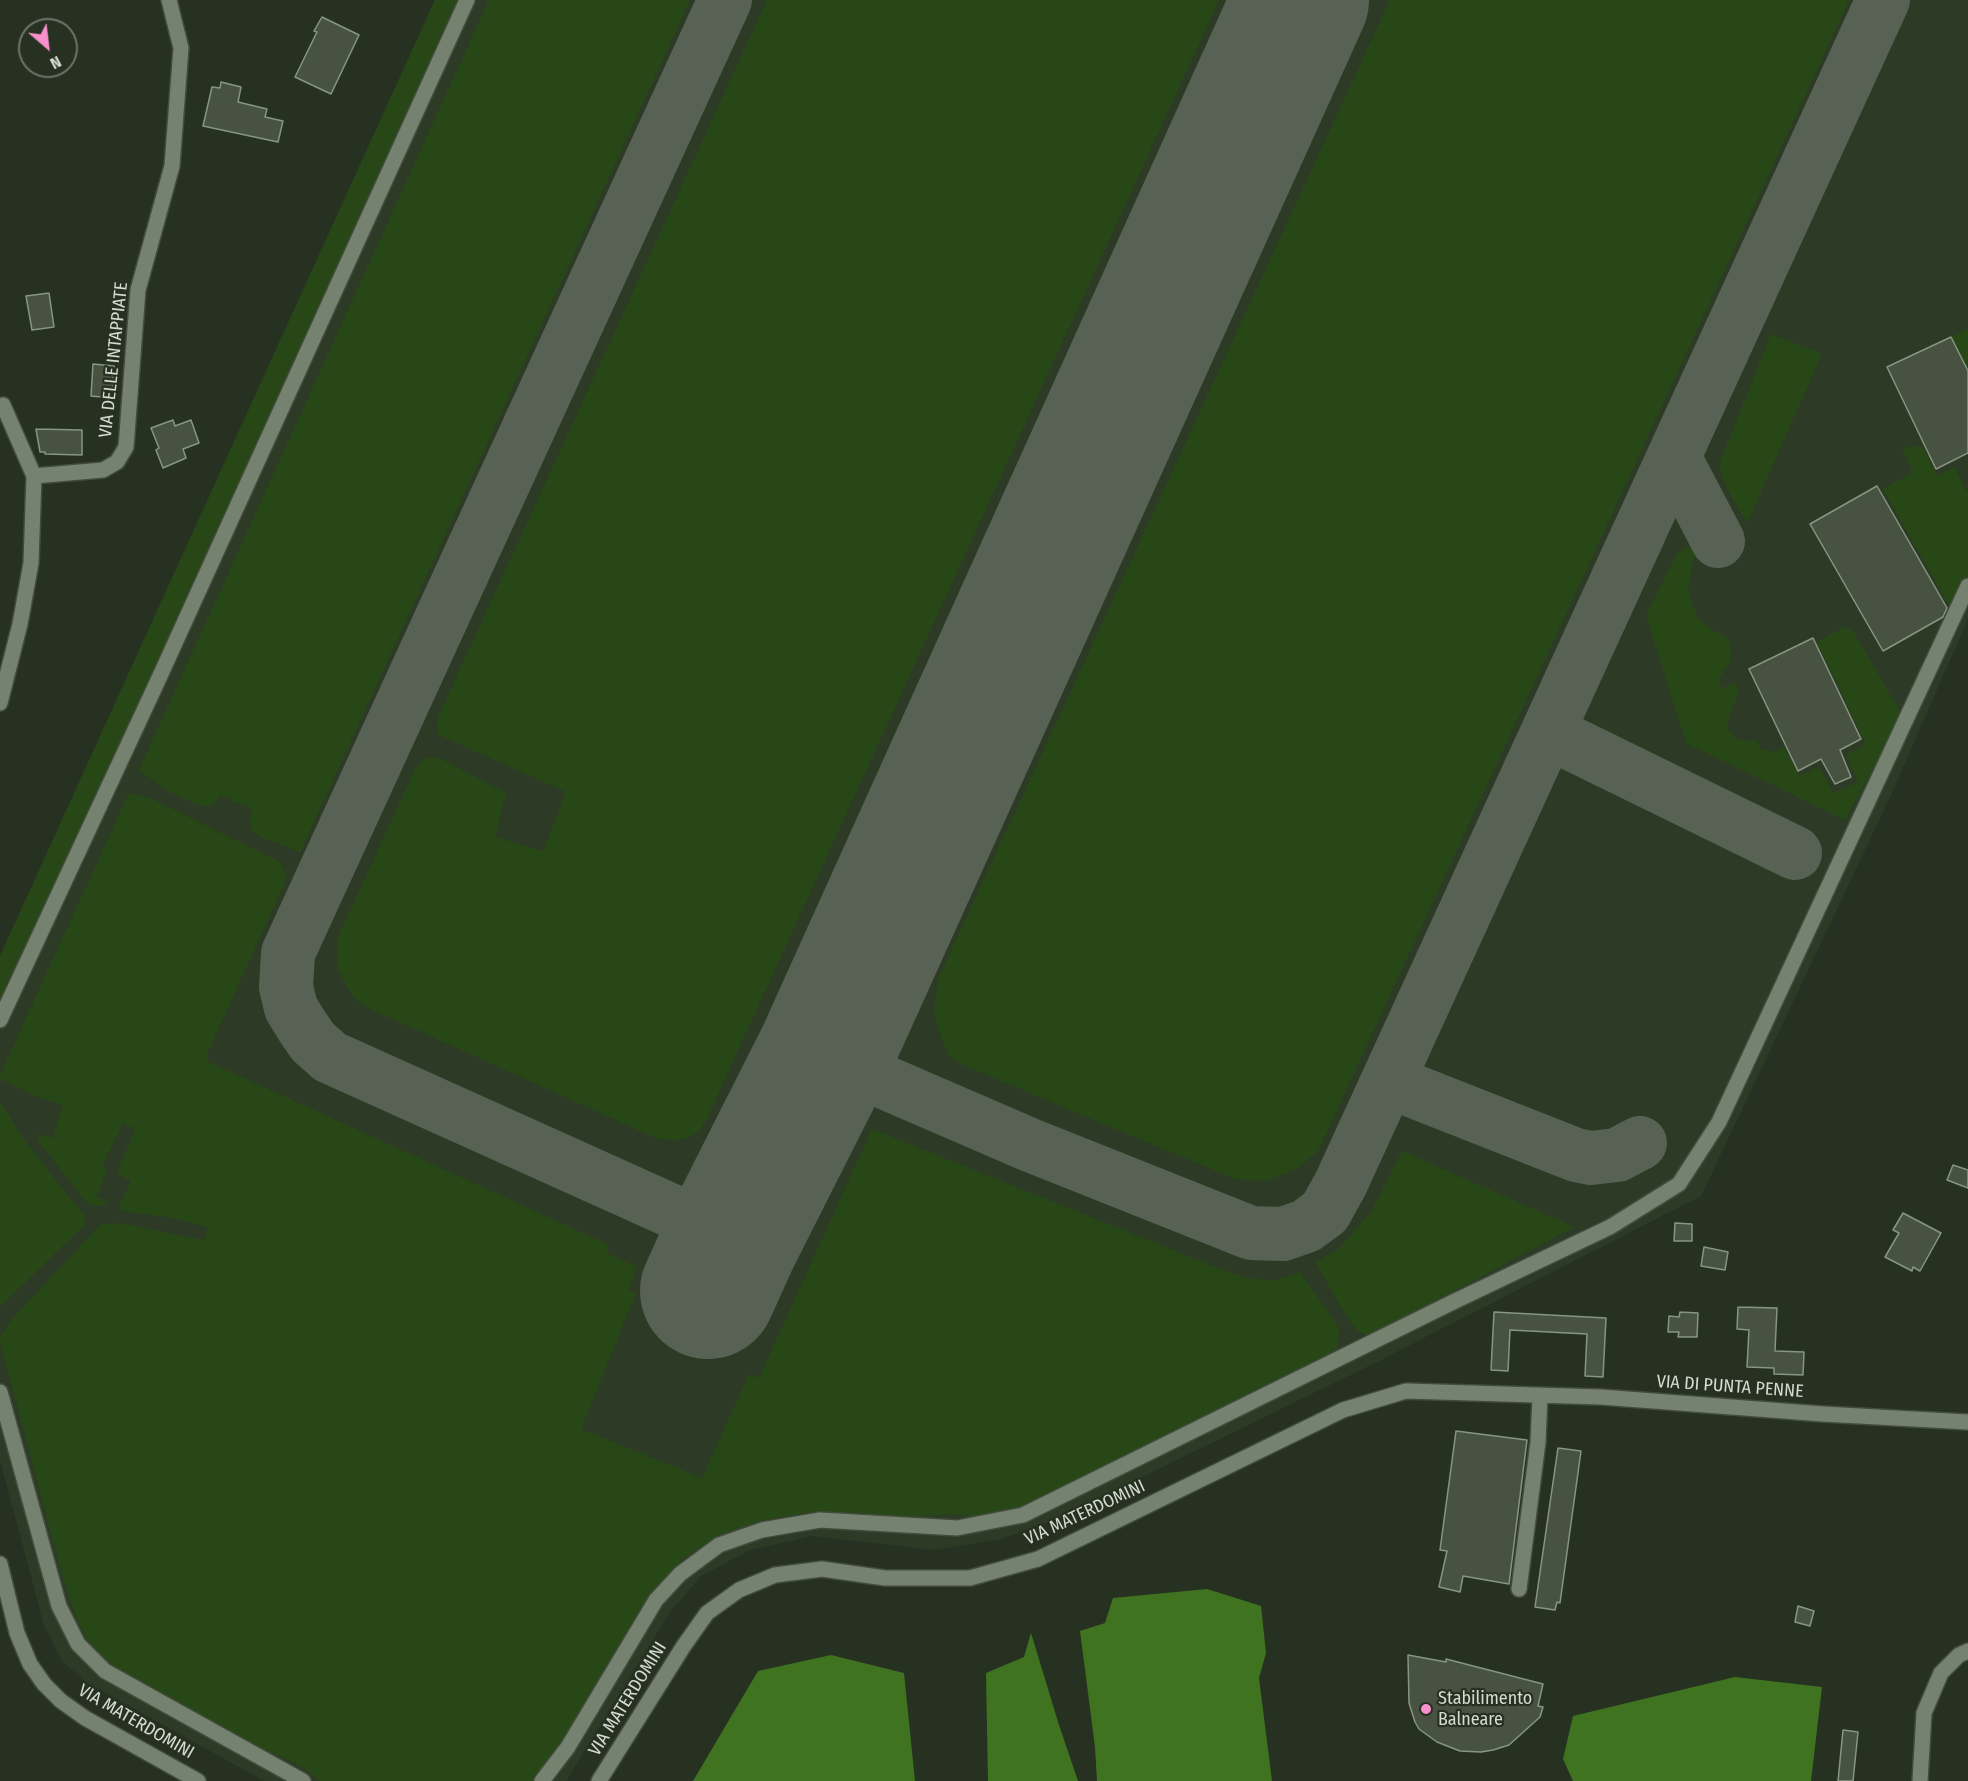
<!DOCTYPE html>
<style>
body{margin:0}
#map{position:relative;width:1968px;height:1781px;overflow:hidden;background:#273122;font-family:"Fira Sans Condensed",sans-serif}
canvas{display:block}
.north{position:absolute;left:18px;top:18px;width:60px;height:60px;box-sizing:border-box;background:#273122;border:2px solid #6c7568;border-radius:50%;rotate:152deg;font-size:16px;font-weight:700;line-height:24px;text-align:center;color:#d4dbd1}
.north::after{content:'';display:block;margin:auto;width:21px;height:27px;background:#f890cb;clip-path:polygon(50% 0,100% 100%,50% 72%,0 100%)}
</style>
<div id="map">
<canvas width="1968" height="1781"></canvas>
<div class="north">N</div>
</div>
<script>
const g = document.querySelector('canvas').getContext('2d');
g.lineJoin = 'round';
function fillPath(path, color) {
  g.fillStyle = color;
  g.fill(path, 'evenodd');
}
function shape(rows) {
  const path = new Path2D();
  for (const r of rows) {
    path.moveTo(r[0], r[1]);
    for (let i = 2; i < r.length; i += 2) path.lineTo(r[i], r[i + 1]);
  }
  return path;
}
function stroke(path, color, width, dash) {
  g.strokeStyle = color;
  g.lineWidth = width;
  g.lineCap = dash ? 'butt' : 'round';
  g.setLineDash(dash || []);
  g.stroke(path);
}
function label(font, color, halo, rows, align = 'center') {
  g.font = font + ' "Fira Sans Condensed",sans-serif';
  g.lineWidth = 4.5;
  g.setLineDash([]);
  g.textBaseline = 'middle';
  g.strokeStyle = halo;
  g.fillStyle = color;
  for (const [text, x, y, turn = 0] of rows) {
    g.save();
    g.translate(x, y);
    g.rotate((+turn || 0) * Math.PI / 180);
    g.textAlign = isNaN(turn) ? turn : align;
    if (halo) g.strokeText(text, 0, 0);
    g.fillText(text, 0, 0);
    g.restore();
  }
}
fillPath(shape([
 [435,0,1968,0,1968,619,1892,793,1701,1196,1377,1362,1061,1517,1001,1539,934,1550,812,1536,750,1550,701,1576,670,1612,566,1781,264,1781,86,1682,61,1660,44,1625,0,1460,0,956]
]), '#2d3b26');
fillPath(shape([
 [435,0,465,0,0,1022,0,956],
 [489,0,690,0,300,852,261,837,252,830,249,821,252,809,220,795,213,806,198,805,170,792,139,770],
 [767,0,1219,0,707,1118,699,1131,690,1137,676,1140,658,1139,366,1007,355,999,337,969,337,939,415,769,422,760,428,758,441,759,506,793,495,837,543,851,566,792,439,735,437,731,437,719],
 [1390,0,1849,0,1318,1151,1296,1169,1266,1181,1235,1179,961,1064,949,1056,938,1029,934,1011,938,979],
 [1968,329,1968,369,1951,337],
 [1771,334,1822,354,1747,523,1729,492,1721,473,1720,462],
 [1922,446,1937,476,1954,467,1966,491,1968,490,1968,575,1952,610,1883,489,1913,472,1902,448],
 [1689,547,1695,548,1696,554,1692,565,1688,591,1694,608,1699,619,1709,628,1728,638,1732,658,1720,677,1720,689,1735,682,1739,692,1727,721,1729,731,1736,739,1745,741,1756,740,1761,751,1768,748,1771,753,1784,747,1799,776,1819,767,1833,793,1858,782,1846,755,1866,744,1817,642,1844,627,1853,631,1902,715,1845,820,1686,743,1646,615,1678,552],
 [129,793,150,798,280,862,285,872,287,878,206,1056,209,1062,609,1245,607,1253,637,1267,628,1290,636,1293,581,1429,702,1478,749,1374,759,1378,872,1129,1220,1269,1250,1279,1276,1280,1300,1272,1339,1328,1337,1352,1024,1507,976,1518,958,1514,921,1516,903,1520,846,1514,806,1513,763,1520,727,1533,702,1546,684,1558,666,1576,652,1596,567,1737,547,1766,532,1781,320,1781,307,1770,275,1753,267,1754,118,1670,101,1655,88,1641,77,1619,62,1575,0,1341,0,1337,14,1317,101,1224,120,1223,204,1240,208,1227,173,1218,123,1211,120,1209,120,1204,131,1181,117,1173,135,1129,123,1123,102,1166,107,1169,96,1197,107,1201,103,1206,92,1206,85,1201,38,1140,38,1134,53,1138,63,1105,38,1097,0,1079,0,1075],
 [0,1101,22,1137,85,1217,84,1225,0,1307],
 [1402,1151,1574,1227,1368,1337,1358,1331,1347,1317,1316,1263,1340,1248,1371,1212]
]), '#284716');
fillPath(shape([
 [1207,1589,1261,1606,1266,1653,1259,1678,1272,1781,1097,1781,1095,1747,1080,1631,1105,1623,1113,1598],
 [1031,1633,1059,1725,1078,1781,988,1781,986,1673,1024,1657],
 [831,1655,904,1673,915,1781,693,1781,758,1671],
 [1735,1677,1822,1687,1811,1781,1573,1781,1563,1759,1573,1716]
]), '#40731f');
stroke(shape([
 [725,0,288,953,286,987,291,1008,302,1026,313,1042,330,1057,732,1238],
 [1674,457,1718,541],
 [1548,732,1795,853],
 [824,1056,1030,1145,1251,1233,1283,1234,1306,1226,1325,1212,1341,1183,1883,0],
 [1388,1081,1576,1155,1591,1158,1617,1155,1640,1143]
]), '#586254', 54);
stroke(shape([
 [708,1291,732,1238,824,1056,1301,0]
]), '#586254', 136);
const building = shape([
 [322,17,359,35,331,94,295,77,317,32,314,31,322,17],
 [221,82,241,87,238,102,267,109,265,117,283,121,278,142,203,126,212,87,220,88,221,82],
 [49,293,54,327,32,330,26,296,49,293],
 [1951,337,1968,371,1968,453,1936,469,1887,367,1951,337],
 [93,364,114,366,112,398,91,396,93,364],
 [173,420,175,426,191,420,199,443,183,449,186,458,163,468,156,450,159,448,151,428,173,420],
 [36,429,82,430,82,455,45,454,45,452,40,452,36,429],
 [1877,486,1947,608,1943,617,1883,651,1810,524,1877,486],
 [1813,638,1861,739,1840,750,1851,777,1835,784,1821,759,1798,771,1749,669,1813,638],
 [1953,1165,1968,1170,1968,1188,1947,1180,1953,1165],
 [1903,1213,1941,1233,1920,1271,1913,1267,1912,1271,1885,1257,1899,1233,1893,1230,1903,1213],
 [1675,1223,1692,1224,1692,1241,1674,1241,1675,1223],
 [1704,1247,1728,1252,1725,1270,1701,1266,1704,1247],
 [1738,1307,1777,1308,1775,1351,1804,1352,1803,1375,1774,1374,1774,1368,1747,1367,1749,1330,1737,1329,1738,1307],
 [1494,1312,1606,1318,1603,1377,1585,1376,1587,1334,1510,1330,1508,1371,1491,1370,1494,1312],
 [1680,1312,1698,1313,1697,1337,1678,1337,1679,1332,1668,1332,1669,1316,1679,1317,1680,1312],
 [1456,1431,1527,1440,1509,1584,1463,1576,1460,1592,1439,1587,1447,1551,1440,1550,1456,1431],
 [1558,1448,1581,1451,1560,1603,1557,1602,1555,1610,1535,1607,1558,1448],
 [1798,1606,1814,1611,1810,1626,1795,1622,1798,1606],
 [1408,1655,1446,1662,1446,1659,1543,1684,1538,1706,1543,1707,1540,1717,1509,1745,1493,1750,1481,1752,1460,1751,1437,1742,1419,1729,1415,1722,1409,1703,1408,1655],
 [1843,1730,1858,1732,1853,1781,1838,1781,1843,1730]
]);
fillPath(building, '#475241');
stroke(building, '#889583', 1.5);
const minor = shape([
 [3,405,34,476],
 [0,703,20,624,31,563,34,476,103,470,117,462,126,447,138,290,172,166,181,48,169,0],
 [0,1020,160,676,467,0],
 [0,1392,59,1606,78,1644,105,1671,303,1781],
 [0,1564,17,1633,30,1664,44,1684,61,1701,85,1718,198,1781],
 [1519,1589,1538,1442,1540,1396],
 [542,1781,568,1747,656,1600,680,1574,719,1545,762,1530,820,1520,957,1528,1023,1515,1451,1303,1610,1227,1679,1184,1719,1122,1968,586],
 [599,1781,683,1647,707,1613,739,1590,775,1575,822,1569,885,1578,970,1578,1038,1559,1343,1410,1406,1391,1601,1397,1823,1414,1968,1422],
 [1920,1781,1924,1713,1941,1673,1959,1655,1968,1651]
]);
stroke(minor, '#434b3e', 18);
stroke(minor, '#768270', 15);
for (const [x, y, r, color] of [
 [1426,1709,6,"#f890cb"]
]) {
  const dot = new Path2D();
  dot.arc(x, y, r, 0, 2 * Math.PI);
  g.fillStyle = color;
  g.fill(dot);
  stroke(dot, '#273122', 2);
}
label('18px', '#d4dbd1', '#273122', [
 ["VIA DELLE INTAPPIATE",114,360,-84],
 ["VIA DI PUNTA PENNE",1730,1387,4],
 ["VIA MATERDOMINI",1085,1513,-25],
 ["VIA MATERDOMINI",628,1699,-58],
 ["VIA MATERDOMINI",136,1722,30]
]);
label('18px', '#d4dbd1', '#273122', [
 ["Stabilimento",1438,1699],
 ["Balneare",1438,1720]
], 'left');
</script>
